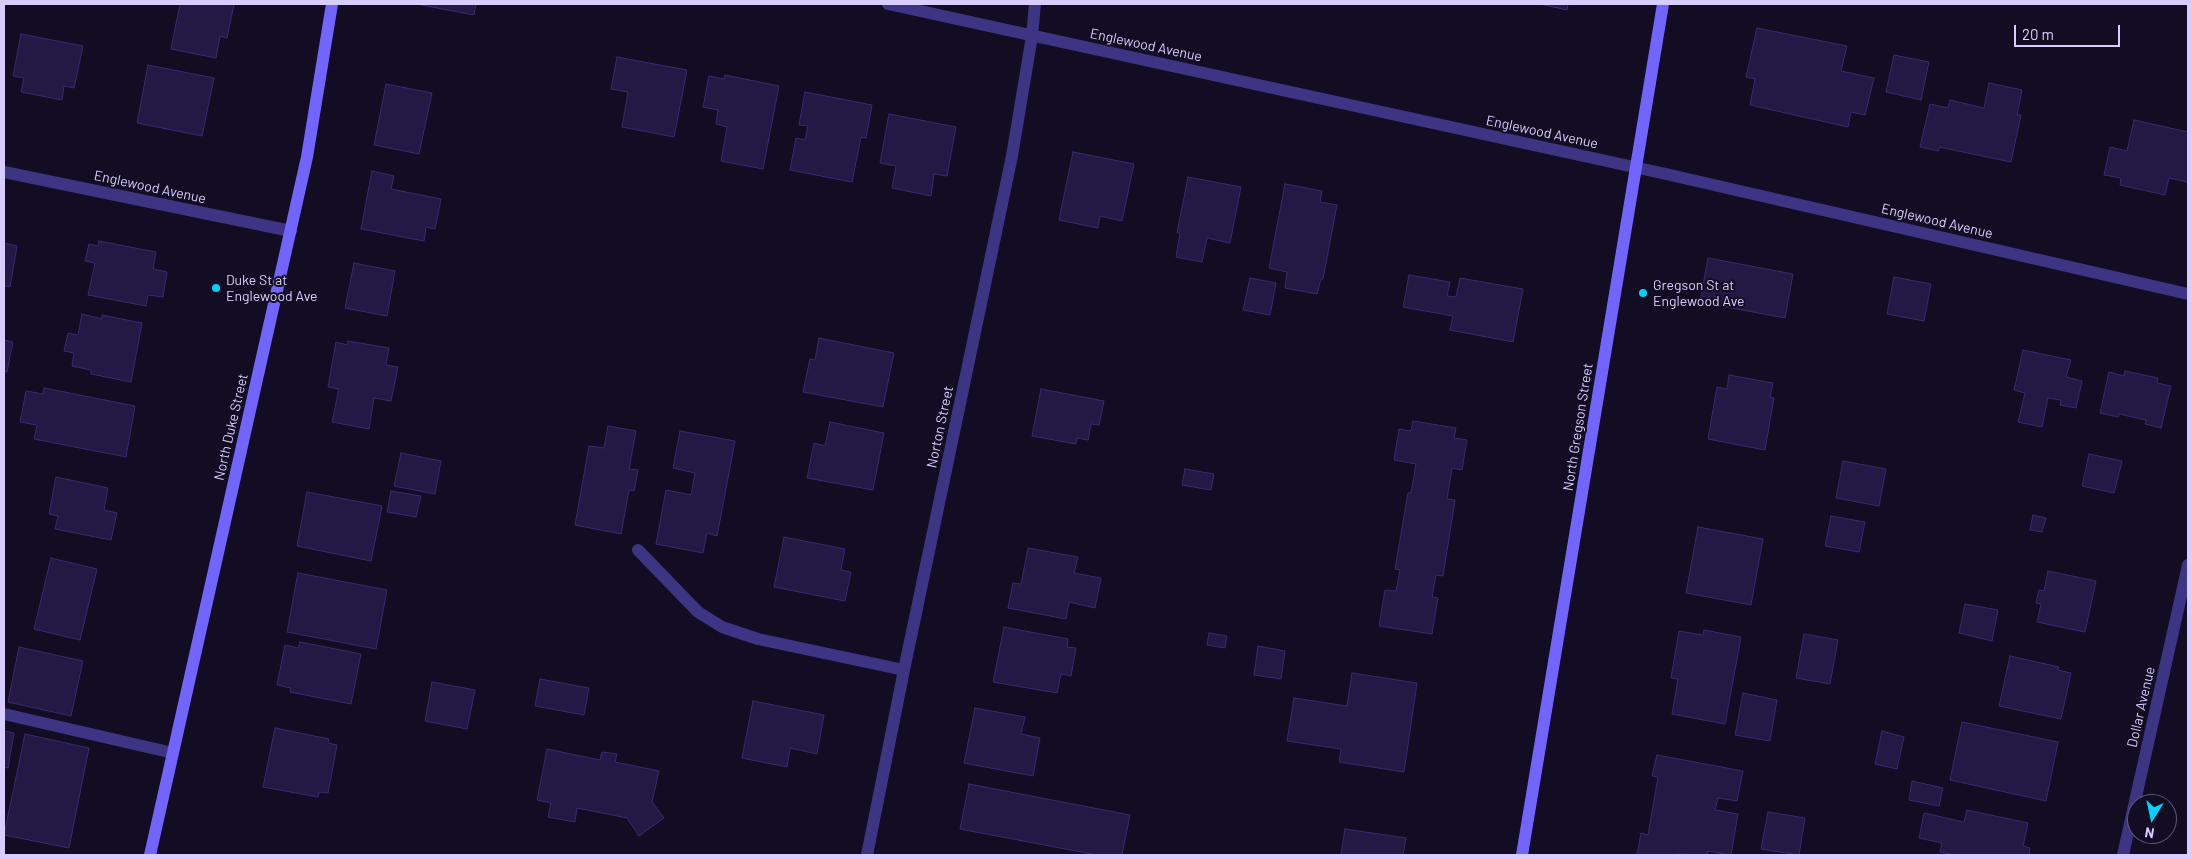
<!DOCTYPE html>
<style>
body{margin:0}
#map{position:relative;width:2192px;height:859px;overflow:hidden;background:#120d23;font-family:Barlow,sans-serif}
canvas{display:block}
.frame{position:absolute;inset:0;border:5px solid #d7ceff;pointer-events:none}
.north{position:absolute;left:2127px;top:794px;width:50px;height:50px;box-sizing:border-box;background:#120d23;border:1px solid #615a7b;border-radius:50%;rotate:190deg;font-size:14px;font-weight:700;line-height:20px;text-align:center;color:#d7ceff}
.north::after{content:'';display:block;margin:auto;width:18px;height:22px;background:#00d1f9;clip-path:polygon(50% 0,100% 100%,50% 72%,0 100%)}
.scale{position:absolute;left:2014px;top:25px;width:106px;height:22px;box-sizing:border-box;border:2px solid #d7ceff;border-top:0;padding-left:6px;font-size:15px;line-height:18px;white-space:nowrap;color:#d7ceff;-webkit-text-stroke:4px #120d23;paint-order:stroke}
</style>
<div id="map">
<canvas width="2192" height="859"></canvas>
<div class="frame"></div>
<div class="north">N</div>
<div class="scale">20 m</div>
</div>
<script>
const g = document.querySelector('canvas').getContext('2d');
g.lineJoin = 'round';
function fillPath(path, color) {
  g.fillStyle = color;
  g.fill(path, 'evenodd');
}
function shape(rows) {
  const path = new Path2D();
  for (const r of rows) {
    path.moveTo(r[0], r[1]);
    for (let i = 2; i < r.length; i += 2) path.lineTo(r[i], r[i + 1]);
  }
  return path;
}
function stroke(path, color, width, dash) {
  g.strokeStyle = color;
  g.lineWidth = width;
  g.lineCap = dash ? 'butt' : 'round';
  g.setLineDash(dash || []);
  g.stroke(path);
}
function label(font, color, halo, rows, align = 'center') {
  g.font = font + ' Barlow,sans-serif';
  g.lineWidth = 4;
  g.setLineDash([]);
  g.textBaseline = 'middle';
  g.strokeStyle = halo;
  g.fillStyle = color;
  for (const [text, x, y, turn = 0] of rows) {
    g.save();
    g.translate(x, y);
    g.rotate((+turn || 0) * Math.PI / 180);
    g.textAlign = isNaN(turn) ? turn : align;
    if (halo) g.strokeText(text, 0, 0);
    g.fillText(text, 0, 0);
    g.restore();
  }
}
const building = shape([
 [180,4,234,4,227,38,220,36,216,58,171,49,180,4],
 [416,4,476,4,474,15,416,4],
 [1540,4,1568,4,1567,10,1540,4],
 [1757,28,1847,46,1841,71,1874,78,1865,115,1851,112,1848,127,1750,105,1755,79,1746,77,1757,28],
 [21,34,83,46,74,88,64,86,62,100,21,92,24,78,13,76,21,34],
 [1894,55,1929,62,1921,100,1886,92,1894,55],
 [617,57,687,70,674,137,622,127,628,92,611,89,617,57],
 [148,65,214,78,202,136,137,123,148,65],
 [725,75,779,86,763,169,721,161,727,127,716,124,718,110,703,107,709,76,724,79,725,75],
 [1989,83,2022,90,2017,115,2021,115,2011,162,1939,147,1939,151,1920,147,1930,104,1948,108,1950,100,1984,108,1989,83],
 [386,84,432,93,419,154,374,145,386,84],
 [805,92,872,105,866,138,861,137,852,182,790,170,796,138,805,140,808,126,799,125,805,92],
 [889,114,956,127,947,176,934,174,931,196,892,188,896,166,880,163,889,114],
 [2134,120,2188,132,2188,182,2169,178,2165,195,2120,185,2121,178,2104,175,2110,147,2127,151,2134,120],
 [1073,152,1134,164,1122,221,1100,216,1098,228,1059,220,1073,152],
 [372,171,394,176,391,189,441,199,435,229,426,227,424,241,361,229,372,171],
 [1188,177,1241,187,1230,243,1207,238,1202,262,1176,257,1180,233,1177,233,1188,177],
 [1285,184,1322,191,1320,202,1337,205,1323,279,1321,279,1317,294,1285,288,1287,272,1269,268,1285,184],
 [99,241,156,252,153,269,167,272,163,297,148,295,146,306,88,295,95,263,85,261,89,244,98,246,99,241],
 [4,243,17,246,10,287,4,286,4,243],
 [1708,258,1793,274,1785,318,1700,302,1708,258],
 [354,263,395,271,387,316,345,308,354,263],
 [1409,275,1450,282,1447,296,1456,297,1460,278,1523,289,1513,342,1450,330,1453,316,1403,307,1409,275],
 [1894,277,1931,284,1924,321,1887,314,1894,277],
 [1250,278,1276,283,1270,315,1243,310,1250,278],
 [82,314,102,319,102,315,142,323,131,382,91,374,91,370,72,366,74,353,64,351,68,333,78,335,82,314],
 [819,338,894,353,883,407,803,392,810,359,815,360,819,338],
 [4,340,13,342,7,372,4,371,4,340],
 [348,341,389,348,386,365,398,367,391,401,374,398,369,429,332,422,339,389,328,387,336,342,347,345,348,341],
 [2023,350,2071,360,2066,377,2082,381,2076,408,2060,405,2061,400,2048,398,2042,427,2018,422,2025,393,2014,390,2023,350],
 [2125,371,2158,378,2157,383,2171,386,2161,428,2145,424,2146,420,2119,414,2118,417,2100,413,2109,372,2124,376,2125,371],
 [1729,375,1773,383,1770,397,1774,398,1765,450,1708,439,1717,387,1727,389,1729,375],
 [44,388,135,406,126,457,34,439,37,425,20,422,26,391,43,394,44,388],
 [1041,389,1104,401,1099,425,1091,424,1088,440,1077,438,1076,444,1032,436,1041,389],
 [1413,421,1456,428,1454,438,1467,440,1462,470,1452,468,1447,499,1455,500,1443,576,1436,575,1432,597,1438,598,1432,634,1379,626,1385,590,1396,591,1400,570,1395,569,1408,493,1411,493,1416,464,1394,460,1399,429,1411,431,1413,421],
 [830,422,884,433,873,490,807,478,814,443,825,446,830,422],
 [608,426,636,431,629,469,638,470,634,491,629,490,621,534,575,525,589,446,604,448,608,426],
 [680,431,735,441,717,536,707,533,703,553,656,544,666,490,691,495,695,473,673,468,680,431],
 [401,453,441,461,435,494,394,486,401,453],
 [2089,454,2122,461,2114,493,2082,486,2089,454],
 [1843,461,1886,469,1879,506,1836,498,1843,461],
 [1185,469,1214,474,1211,490,1182,485,1185,469],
 [56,477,108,488,104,510,117,513,111,540,55,529,58,516,49,514,56,477],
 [391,491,421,496,416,517,387,512,391,491],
 [307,492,382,506,371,561,297,546,307,492],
 [2033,515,2046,518,2042,532,2030,530,2033,515],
 [1831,516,1865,522,1859,552,1825,546,1831,516],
 [1698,527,1763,539,1751,605,1686,593,1698,527],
 [784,537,845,549,841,570,851,572,845,601,774,587,784,537],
 [1028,548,1078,557,1074,573,1101,578,1095,608,1069,602,1066,619,1008,608,1013,583,1021,584,1028,548],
 [51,558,97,569,80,640,34,629,51,558],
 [2048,571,2096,581,2085,632,2037,622,2041,604,2036,603,2039,590,2044,591,2048,571],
 [298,573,387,590,376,649,287,632,298,573],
 [1965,604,1998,610,1992,641,1959,633,1965,604],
 [1004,627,1068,639,1067,647,1076,648,1071,676,1061,674,1057,693,993,682,1004,627],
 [1704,630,1741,637,1725,724,1672,714,1678,679,1671,678,1679,631,1703,635,1704,630],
 [1209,633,1227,636,1225,648,1207,645,1209,633],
 [1804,634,1838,640,1830,684,1796,678,1804,634],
 [300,642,361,654,351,704,290,692,291,688,277,685,285,645,298,648,300,642],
 [1258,646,1285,651,1281,679,1254,675,1258,646],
 [19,647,83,661,71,716,8,702,19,647],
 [2010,656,2059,667,2058,670,2071,673,2061,719,1999,706,2010,656],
 [1352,673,1417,683,1404,772,1339,762,1341,749,1287,741,1294,698,1347,706,1352,673],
 [540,679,589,688,584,715,535,706,540,679],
 [432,682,475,690,467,729,425,721,432,682],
 [1743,693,1777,700,1770,741,1735,735,1743,693],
 [753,701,824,715,817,754,790,748,787,767,742,758,753,701],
 [975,708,1025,717,1021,734,1040,738,1033,776,964,763,975,708],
 [1962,722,2058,742,2046,801,1950,780,1962,722],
 [275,728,329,739,328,743,337,745,328,793,319,792,318,797,263,787,275,728],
 [4,731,14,733,8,768,4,767,4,731],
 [1882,731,1904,737,1897,769,1875,764,1882,731],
 [25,734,89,748,69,848,4,835,25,734],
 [547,749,600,760,602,752,617,754,615,762,659,771,652,802,664,818,639,836,627,818,577,808,575,822,548,817,551,803,537,800,547,749],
 [1657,755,1743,771,1737,801,1718,798,1715,810,1738,814,1731,855,1708,851,1707,855,1678,854,1677,855,1637,855,1641,833,1648,835,1658,777,1652,776,1657,755],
 [1912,781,1943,788,1939,806,1909,800,1912,781],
 [969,784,1130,815,1122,855,1097,855,960,829,969,784],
 [1967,810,2028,823,2023,846,2030,848,2029,855,1955,855,1940,852,1942,843,1919,838,1924,813,1964,822,1967,810],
 [1768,812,1805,818,1799,855,1761,849,1768,812],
 [1345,829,1406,838,1403,855,1341,855,1345,829]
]);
fillPath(building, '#241844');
stroke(building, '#3c2971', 1);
stroke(shape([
 [638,550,698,612,722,627,758,639,904,670],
 [4,714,173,753]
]), '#3d3584', 12);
stroke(shape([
 [888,4,1666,174,2188,294],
 [4,172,291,231],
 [867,855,904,670,1012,156,1032,36,1035,4],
 [2123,855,2188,565]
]), '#3d3584', 12);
stroke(shape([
 [150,855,307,157,332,4],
 [1522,855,1663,4]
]), '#7265ff', 12);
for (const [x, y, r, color] of [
 [216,288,5,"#00d1f9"],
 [1643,293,5,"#00d1f9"]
]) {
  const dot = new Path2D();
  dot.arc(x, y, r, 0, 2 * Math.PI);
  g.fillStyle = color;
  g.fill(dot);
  stroke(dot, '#120d23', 2);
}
label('14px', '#d7ceff', '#120d23', [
 ["Englewood Avenue",1146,45,12],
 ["Englewood Avenue",1542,132,12],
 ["Englewood Avenue",150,187,12],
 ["Englewood Avenue",1937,221,13],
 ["North Duke Street",231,427,-77],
 ["Norton Street",940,427,-78],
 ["North Gregson Street",1578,427,-81],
 ["Dollar Avenue",2141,707,-77]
]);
label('14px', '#d7ceff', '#120d23', [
 ["Duke St at",226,280],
 ["Englewood Ave",226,296],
 ["Gregson St at",1653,285],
 ["Englewood Ave",1653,301]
], 'left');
</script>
